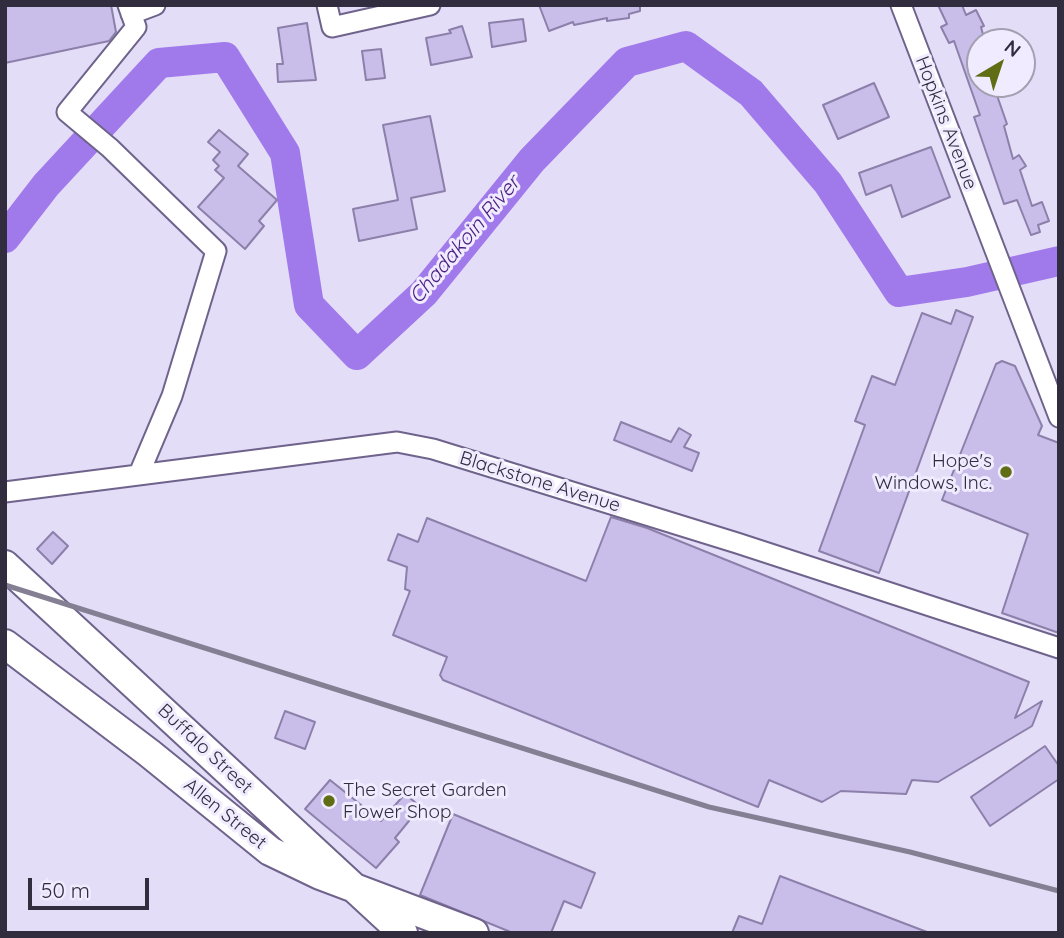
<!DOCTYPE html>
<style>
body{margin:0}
#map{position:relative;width:1064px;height:938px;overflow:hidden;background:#e4ddf8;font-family:Quicksand,sans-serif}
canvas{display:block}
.frame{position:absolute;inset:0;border:7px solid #322d3e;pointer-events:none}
.north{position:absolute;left:966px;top:28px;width:70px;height:70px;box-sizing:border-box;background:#f0ebfe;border:2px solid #a49fb1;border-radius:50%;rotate:39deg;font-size:19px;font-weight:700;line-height:28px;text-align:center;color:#322d3e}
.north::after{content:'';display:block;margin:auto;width:24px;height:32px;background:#616d15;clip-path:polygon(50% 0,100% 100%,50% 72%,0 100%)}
.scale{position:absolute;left:28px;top:878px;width:121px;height:32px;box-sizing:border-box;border:4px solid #322d3e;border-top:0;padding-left:9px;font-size:21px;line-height:24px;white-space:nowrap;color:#322d3e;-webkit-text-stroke:5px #f0ebfe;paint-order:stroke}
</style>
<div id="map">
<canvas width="1064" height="938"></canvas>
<div class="frame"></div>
<div class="north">N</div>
<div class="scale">50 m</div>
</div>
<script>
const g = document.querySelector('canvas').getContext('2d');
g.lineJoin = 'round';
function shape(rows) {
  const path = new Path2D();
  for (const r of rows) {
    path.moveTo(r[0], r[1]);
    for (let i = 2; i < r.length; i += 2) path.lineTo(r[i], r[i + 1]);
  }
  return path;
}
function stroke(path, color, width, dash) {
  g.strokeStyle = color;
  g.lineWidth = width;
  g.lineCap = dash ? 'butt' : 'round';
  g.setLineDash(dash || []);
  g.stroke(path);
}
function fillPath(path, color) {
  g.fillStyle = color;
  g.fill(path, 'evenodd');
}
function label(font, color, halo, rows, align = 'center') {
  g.font = font + ' Quicksand,sans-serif';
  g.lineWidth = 6;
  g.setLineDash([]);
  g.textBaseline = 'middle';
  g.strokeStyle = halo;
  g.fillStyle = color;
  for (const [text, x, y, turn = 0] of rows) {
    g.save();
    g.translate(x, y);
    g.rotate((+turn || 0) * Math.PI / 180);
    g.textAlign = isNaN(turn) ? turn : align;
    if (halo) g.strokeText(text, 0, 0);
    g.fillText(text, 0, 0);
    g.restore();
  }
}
stroke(shape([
 [5,238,46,185,159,63,225,57,285,153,309,305,357,355,424,293,532,160,627,62,686,46,751,93,828,183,899,292,967,282,1059,261]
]), '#a07aeb', 30);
const building = shape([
 [5,5,111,5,116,32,109,41,5,63,5,5],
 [539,5,640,5,640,11,629,14,629,18,607,21,607,18,574,25,573,22,549,31,539,5],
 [938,5,962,5,966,15,976,10,984,26,981,27,985,42,980,42,980,84,993,84,1007,124,1004,126,1013,159,1019,155,1026,166,1020,170,1032,206,1042,202,1049,221,1038,225,1040,232,1031,235,1017,200,1004,204,974,117,980,115,954,41,949,43,941,27,947,24,938,5],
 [523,19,526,41,492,47,489,23,523,19],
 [307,23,316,80,278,82,277,64,283,64,278,28,307,23],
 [462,26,472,57,431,65,426,38,451,33,449,30,462,26],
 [381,49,385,78,366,80,362,51,381,49],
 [874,83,889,117,838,139,823,105,874,83],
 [430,116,445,191,411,198,417,229,359,241,353,209,398,200,383,125,430,116],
 [219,130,248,154,238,166,277,200,259,221,264,226,245,249,198,207,224,178,215,170,219,166,213,160,220,152,208,142,219,130],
 [931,147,950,197,902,217,891,185,866,195,859,173,931,147],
 [956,310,973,317,879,573,819,551,865,425,855,421,872,376,895,385,922,313,951,324,956,310],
 [1002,361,1015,366,1042,426,1038,435,1059,443,1059,633,1002,613,1028,534,942,500,996,364,1002,361],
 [621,422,671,442,679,428,691,435,684,447,699,453,692,471,614,440,621,422],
 [611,517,647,528,1029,682,1015,718,1042,701,1032,726,938,782,912,780,906,794,841,791,822,802,769,780,758,807,443,680,440,675,447,657,393,635,410,591,405,589,407,567,388,560,398,534,418,542,427,518,586,581,611,517],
 [53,532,68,546,52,564,37,549,53,532],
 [285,711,315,722,305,749,275,738,285,711],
 [1045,746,1059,766,1059,779,990,826,971,797,1045,746],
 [330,780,381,821,405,794,416,803,408,812,413,816,395,838,399,842,376,868,305,809,330,780],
 [453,814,595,873,581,908,564,901,551,933,513,933,420,895,453,814],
 [780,876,927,932,927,933,732,933,739,916,762,924,780,876]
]);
fillPath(building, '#c9bde9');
stroke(building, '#8c80aa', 2);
const street = shape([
 [128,5,136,27,67,112,110,148,216,251,172,396,139,474],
 [327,5,332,27,430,5],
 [901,5,1059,417],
 [131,14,155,5],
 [5,492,397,442,433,449,737,543,1059,648]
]);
const secondary = shape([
 [5,565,403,933],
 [5,644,149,753,270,851,320,875,474,933]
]);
stroke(street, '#6f638b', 23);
stroke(secondary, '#6f638b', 32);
stroke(street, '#fff', 19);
stroke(secondary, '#fff', 28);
stroke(shape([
 [5,585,709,807,910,852,1059,891]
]), '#857f94', 5);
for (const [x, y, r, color] of [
 [1006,472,7,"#616d15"],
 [329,801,7,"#616d15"]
]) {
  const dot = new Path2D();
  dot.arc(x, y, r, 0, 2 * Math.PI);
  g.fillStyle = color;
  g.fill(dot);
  stroke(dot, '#f0ebfe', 2.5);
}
label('19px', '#322d3e', '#f0ebfe', [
 ["Hopkins Avenue",946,123,69],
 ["Blackstone Avenue",540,482,17],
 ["Buffalo Street",205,749,43],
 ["Allen Street",225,814,39]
]);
label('19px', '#322d3e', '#f0ebfe', [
 ["Hope's",992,461],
 ["Windows, Inc.",992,483],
 ["The Secret Garden",343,790,"left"],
 ["Flower Shop",343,812,"left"]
], 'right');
label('italic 21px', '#481c80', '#f0ebfe', [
 ["Chadakoin River",465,240,-50]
]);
</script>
